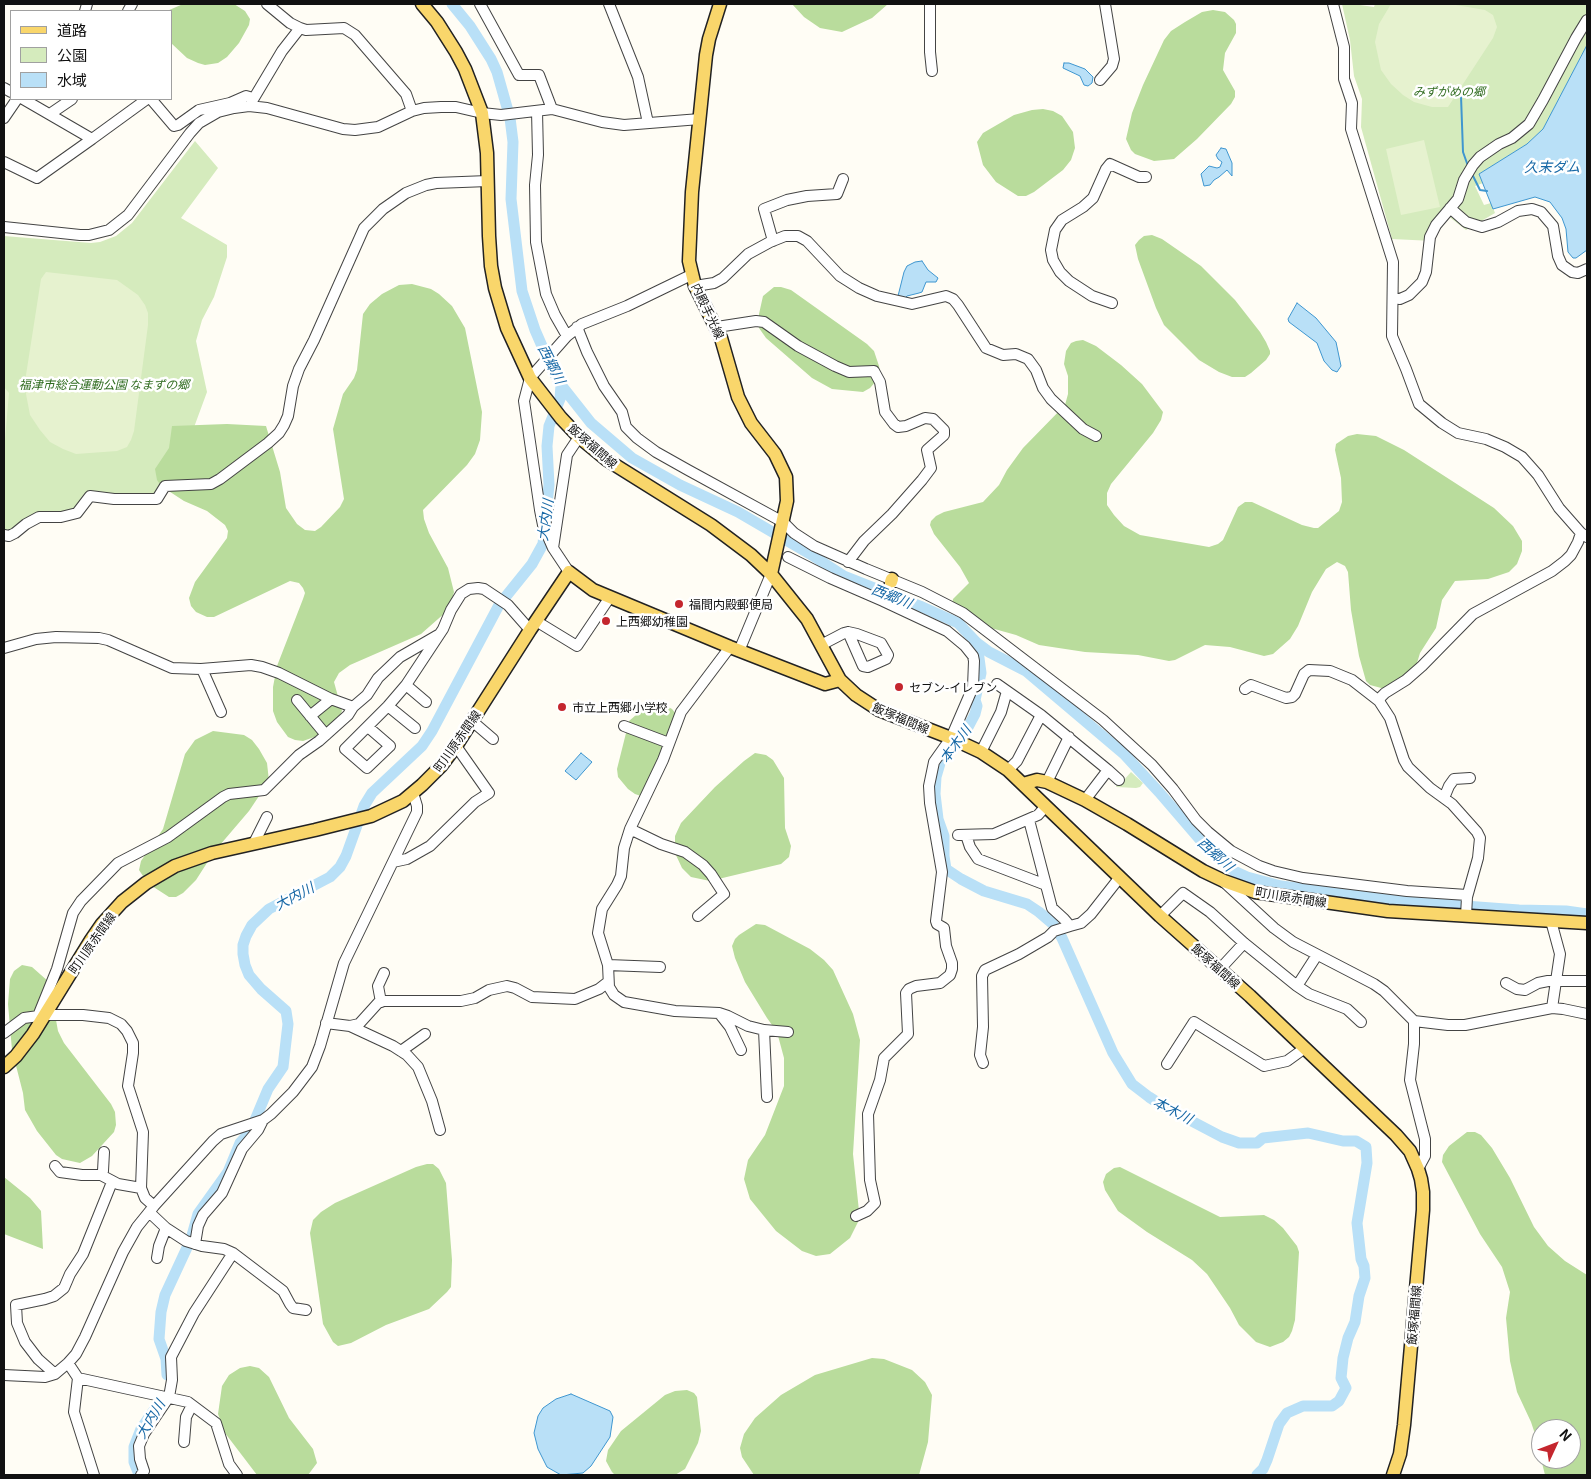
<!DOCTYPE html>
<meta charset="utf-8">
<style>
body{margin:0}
#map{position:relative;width:1591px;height:1479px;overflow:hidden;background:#fffdf5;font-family:Georgia,"Noto Sans JP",serif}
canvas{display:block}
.frame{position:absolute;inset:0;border:5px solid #111;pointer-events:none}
.legend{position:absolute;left:10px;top:10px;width:162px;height:90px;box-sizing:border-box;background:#fff;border:1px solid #a0a0a0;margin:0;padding:6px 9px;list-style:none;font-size:15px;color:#111}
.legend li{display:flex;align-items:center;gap:10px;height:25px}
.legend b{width:25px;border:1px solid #a0a0a0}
.north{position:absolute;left:1531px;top:1419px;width:50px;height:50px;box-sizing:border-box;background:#fff;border:1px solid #a0a0a0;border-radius:50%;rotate:47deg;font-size:14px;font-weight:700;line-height:20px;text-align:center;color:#111}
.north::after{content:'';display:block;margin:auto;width:18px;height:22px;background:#c4262e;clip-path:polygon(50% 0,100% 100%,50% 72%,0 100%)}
</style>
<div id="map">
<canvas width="1591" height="1479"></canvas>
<div class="frame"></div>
<ul class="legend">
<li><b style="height:6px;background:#f9d66b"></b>道路</li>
<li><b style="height:14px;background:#d5ebbd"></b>公園</li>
<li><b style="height:14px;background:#b9e0f7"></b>水域</li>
</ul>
<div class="north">N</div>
</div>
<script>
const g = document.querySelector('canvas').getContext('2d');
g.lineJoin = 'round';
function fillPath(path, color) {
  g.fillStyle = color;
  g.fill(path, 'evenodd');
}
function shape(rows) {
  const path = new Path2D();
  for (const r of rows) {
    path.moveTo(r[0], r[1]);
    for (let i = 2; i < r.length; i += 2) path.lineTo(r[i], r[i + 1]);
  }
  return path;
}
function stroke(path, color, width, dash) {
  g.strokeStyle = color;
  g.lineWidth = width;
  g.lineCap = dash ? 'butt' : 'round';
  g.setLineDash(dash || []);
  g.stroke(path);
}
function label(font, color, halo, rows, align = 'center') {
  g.font = font + ' Georgia,"Noto Sans JP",serif';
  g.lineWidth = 5;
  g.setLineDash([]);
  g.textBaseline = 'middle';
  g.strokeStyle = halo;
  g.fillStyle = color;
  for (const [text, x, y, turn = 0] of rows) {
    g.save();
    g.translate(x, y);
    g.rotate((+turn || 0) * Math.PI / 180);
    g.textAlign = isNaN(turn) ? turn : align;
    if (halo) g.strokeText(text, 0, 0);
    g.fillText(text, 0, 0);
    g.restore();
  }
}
fillPath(shape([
 [1342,4,1353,4,1374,7,1375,4,1587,4,1587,45,1543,129,1527,144,1479,174,1483,183,1475,186,1484,205,1491,203,1495,213,1466,230,1448,216,1433,241,1392,239,1361,127,1362,99,1354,76,1350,40],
 [195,141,218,168,181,218,227,245,227,257,214,297,202,320,196,341,207,392,193,430,160,501,91,498,83,510,46,518,4,538,4,236,91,243,100,242,116,236,132,223],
 [1131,772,1143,783,1140,787,1136,788,1116,787,1121,779,1123,781]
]), '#d5ebbd');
fillPath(shape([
 [183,4,234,4,245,11,250,19,249,25,239,43,227,57,218,63,205,65,198,63,187,58,171,43,171,11,167,11],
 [792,4,888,4,872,18,842,32,820,28,804,17],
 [1213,10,1225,12,1234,20,1236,24,1236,33,1225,53,1223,70,1235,91,1235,97,1231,104,1197,139,1174,159,1154,161,1135,154,1131,150,1126,139,1132,113,1143,85,1164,40,1171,31,1185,22,1202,12],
 [1043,109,1053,111,1062,116,1073,132,1075,148,1071,160,1063,170,1034,192,1026,196,1018,196,996,182,983,165,977,142,983,133,1014,115,1032,110],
 [1152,235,1162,239,1201,266,1235,300,1260,332,1266,342,1270,351,1270,354,1266,360,1251,373,1245,377,1232,377,1219,372,1199,360,1164,325,1156,308,1138,259,1135,245,1139,240,1144,236],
 [412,284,431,289,439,294,452,306,465,328,482,412,480,440,475,454,467,465,423,510,424,519,429,533,448,568,454,592,451,603,446,612,421,634,350,665,339,673,334,682,342,711,338,719,320,735,303,741,295,740,288,737,277,722,273,711,273,687,277,666,303,599,305,593,303,588,299,583,290,581,214,617,207,617,196,612,191,606,189,598,195,582,227,538,228,531,225,525,207,511,184,501,161,486,157,480,155,469,169,448,172,426,227,424,266,426,280,472,286,508,297,524,305,530,315,531,321,527,340,507,344,499,333,429,343,394,354,378,357,370,363,314,370,304,382,294,399,285],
 [774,287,781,287,791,290,867,344,874,351,879,366,880,372,877,380,870,388,863,392,832,389,812,378,766,338,759,328,759,314,763,296],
 [1083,340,1096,346,1121,365,1142,384,1163,412,1161,420,1153,433,1111,484,1107,493,1107,505,1114,515,1124,526,1140,535,1209,547,1218,544,1223,540,1238,507,1245,502,1252,502,1302,525,1314,528,1318,528,1339,511,1342,502,1341,478,1335,450,1336,444,1348,436,1357,434,1376,436,1404,450,1494,508,1513,526,1522,541,1522,551,1517,564,1509,572,1488,579,1455,581,1442,600,1436,628,1420,653,1414,673,1385,689,1370,685,1366,681,1359,656,1351,610,1348,572,1345,566,1337,562,1326,569,1312,592,1298,626,1290,639,1273,654,1264,656,1230,647,1205,645,1175,660,1169,661,1138,655,1085,652,1039,645,1016,635,973,623,952,605,953,599,969,583,960,567,934,534,930,525,931,521,936,516,944,512,983,502,999,485,1007,470,1023,448,1065,405,1068,394,1068,376,1064,364,1066,351,1071,343,1076,341],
 [660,705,665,705,672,709,681,720,682,726,658,781,641,796,635,794,628,789,618,777,617,769,629,721,643,709],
 [213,731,244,735,252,740,259,749,267,763,269,781,249,811,214,852,196,880,183,893,176,897,169,897,152,886,143,876,139,870,141,861,163,829,185,754,195,740],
 [755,753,766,755,773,760,784,778,785,828,791,846,789,857,781,864,710,881,691,877,682,868,675,853,675,836,681,823,715,787,744,761],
 [756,924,765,925,810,949,824,960,833,970,853,1014,860,1040,853,1154,859,1211,858,1222,850,1238,830,1254,816,1256,802,1251,776,1231,750,1199,744,1179,748,1160,765,1135,784,1086,784,1058,777,1032,767,1018,745,982,735,958,732,946,735,939,739,935],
 [22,965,32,967,49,982,58,1031,64,1043,111,1104,115,1112,116,1125,114,1132,92,1156,80,1163,62,1159,56,1155,37,1131,25,1110,23,1093,12,1050,8,1004,10,979,14,971],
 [1467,1132,1475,1132,1481,1135,1492,1148,1510,1178,1534,1227,1548,1246,1565,1261,1587,1275,1587,1475,1545,1475,1541,1459,1571,1459,1571,1429,1541,1429,1541,1457,1538,1443,1531,1422,1517,1392,1510,1361,1506,1318,1510,1292,1502,1267,1480,1234,1442,1162,1443,1155,1449,1146],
 [427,1164,433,1164,439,1169,446,1183,452,1260,451,1287,447,1292,429,1309,386,1325,351,1343,338,1346,333,1342,323,1324,310,1233,313,1220,321,1212,335,1203,416,1167],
 [1120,1167,1220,1217,1264,1215,1274,1220,1283,1228,1297,1246,1299,1252,1295,1320,1292,1331,1289,1337,1283,1342,1270,1347,1256,1342,1239,1325,1230,1308,1207,1274,1192,1260,1147,1232,1118,1211,1105,1190,1103,1182,1106,1174,1114,1168],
 [4,1177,30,1198,41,1211,43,1249,4,1234],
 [872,1358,884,1359,912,1370,925,1382,932,1395,928,1442,919,1475,754,1475,742,1457,740,1448,744,1434,755,1418,781,1395,815,1375],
 [250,1366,259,1368,269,1377,289,1418,313,1449,317,1463,308,1475,257,1475,225,1433,218,1414,222,1386,229,1375,240,1368],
 [687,1390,694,1393,697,1397,701,1431,698,1443,685,1469,675,1475,615,1475,612,1472,606,1461,608,1450,621,1431,665,1395,675,1391]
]), '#b9dc9c');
fillPath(shape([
 [1391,4,1450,4,1485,10,1493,15,1497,27,1493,38,1448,107,1432,107,1414,102,1403,95,1391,84,1381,70,1375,42,1379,24],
 [1424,140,1440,207,1401,215,1386,149],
 [46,272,117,280,138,295,145,305,148,313,148,325,134,431,131,440,127,447,117,451,76,454,63,449,50,442,40,430,30,415,26,394,26,375,41,279],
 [4,387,9,393,4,451]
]), '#e6f2cf');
const water = shape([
 [1587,45,1587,250,1576,258,1573,258,1568,252,1566,229,1562,218,1550,202,1535,197,1493,209,1479,174,1527,144,1543,129,1587,45],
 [1064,63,1069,63,1085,69,1093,77,1092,83,1088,86,1084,85,1080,76,1063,68,1064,63],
 [1221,148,1226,149,1232,163,1232,176,1227,170,1219,177,1214,180,1210,185,1204,186,1201,174,1209,166,1217,168,1220,167,1222,162,1218,159,1216,155,1221,148],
 [922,261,928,270,938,278,936,282,926,282,922,292,919,293,907,296,904,299,898,296,904,272,907,266,915,262,922,261],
 [1297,303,1316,318,1336,342,1341,366,1337,372,1332,370,1324,361,1317,343,1289,322,1288,319,1297,303],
 [581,753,592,762,576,780,565,771,581,753],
 [571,1394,610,1411,613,1417,610,1437,591,1466,583,1473,561,1475,547,1467,538,1449,534,1433,538,1416,543,1408,556,1399,571,1394]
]);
fillPath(water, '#b9e0f7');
stroke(water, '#3f96cf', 1);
stroke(shape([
 [1461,96,1463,152,1468,166],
 [1472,174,1480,190,1487,191]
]), '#3f96cf', 2);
stroke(shape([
 [452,4,470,26,491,59,497,72,510,118,513,142,511,199,522,291,535,330,552,369,561,385,591,423,632,458,680,485,738,512,810,554,844,576,920,606,958,623,977,643,989,652,1026,671,1124,754,1159,792,1208,849,1234,871,1247,877,1281,886,1379,898,1451,905,1519,910,1566,911,1587,914],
 [977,643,981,673,975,700,977,706,975,714,966,731,941,760,936,777,935,794,938,819,944,836,944,856,946,869,961,879,984,891,1027,904,1039,912,1053,924,1062,938,1113,1053,1132,1084,1149,1097,1163,1106,1222,1137,1239,1143,1257,1143,1263,1138,1308,1133,1343,1141,1356,1141,1366,1147,1367,1163,1357,1223,1361,1259,1364,1266,1365,1278,1359,1296,1355,1322,1348,1338,1343,1358,1341,1378,1346,1388,1339,1401,1332,1406,1303,1406,1287,1413,1279,1424,1267,1460,1263,1469,1257,1475],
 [167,1375,166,1359,159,1339,161,1312,165,1295,191,1239,198,1214,228,1172,240,1143,250,1132,268,1089,283,1067,288,1024,286,1011,261,989,249,975,245,965,243,954,243,945,246,936,252,925,269,909,330,877,340,867,346,856,364,806,372,793,422,746,432,731,499,605,532,564,543,544,549,485,547,446,549,426,560,399,561,385],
 [142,1475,138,1472,134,1462,134,1447,141,1429,159,1403]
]), '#b9e0f7', 11);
const minor = shape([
 [267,4,290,23,300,28,306,30,344,28,355,35,406,94,412,111],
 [480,4,519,75,539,75,552,109],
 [609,4,638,77,648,123],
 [930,4,930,52,932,71],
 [1333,4,1344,47,1344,79,1352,103,1351,129,1393,262,1392,336,1406,369,1419,404,1442,423,1458,433,1486,439,1505,447,1522,457,1538,475,1559,508,1581,533,1587,537],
 [85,11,87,4],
 [128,11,132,4],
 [1100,80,1112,66,1114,59,1105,4],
 [4,88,11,92],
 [23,99,92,139,147,99],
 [151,99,174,126,178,125,199,110,230,103,246,96,253,98],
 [251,103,282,51,300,28],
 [537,111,538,155,535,185,536,242,546,294,555,315,567,336],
 [50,114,72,99],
 [4,118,17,99],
 [4,162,37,178,92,139],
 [1450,208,1466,222,1482,227,1498,222,1518,211,1532,209,1541,212,1553,226,1558,256,1562,265,1572,272,1578,273,1587,269],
 [4,227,80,235,89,235,109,230,128,215,190,133,199,123,218,112,234,108,249,106,267,108,343,129,355,130,378,127,412,111,424,108,441,107,456,107,482,113,501,115,552,109,602,122,624,125,700,119],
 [773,241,764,209,787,200,807,196,837,194,843,179],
 [695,286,714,283,723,278,748,254,770,242,785,236,798,236,807,241,840,276,859,288,877,296,912,304,946,296,953,299,958,305,986,348,1003,355,1016,354,1028,359,1036,370,1043,388,1051,399,1083,429,1096,436],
 [1393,298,1400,299,1409,295,1422,282,1426,272,1430,237,1436,225,1458,199,1464,180,1473,165,1480,157,1499,144,1512,138,1529,124,1543,100,1576,38,1587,20],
 [1112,303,1092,296,1069,281,1060,272,1053,260,1051,250,1055,230,1062,220,1083,207,1093,198,1106,169,1110,164,1139,177,1146,177],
 [577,327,587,352,604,386,622,412,626,427,637,438,656,452,688,470,783,522,794,533,814,546,866,569,922,592,963,613,1103,720,1152,765,1173,789,1196,820,1208,832,1231,851,1259,866,1273,871,1303,878,1407,891,1467,895],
 [717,327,756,321,764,322,798,346,835,366,849,372,874,371,880,382,885,412,894,424,898,427,906,426,925,418,933,419,944,430,944,435,927,450,931,468,922,480,892,514,864,541,848,562],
 [4,535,9,536,15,533,26,524,39,517,61,517,77,513,90,496,114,499,157,499,165,486,211,484,220,479,268,443,279,433,284,425,288,416,293,386,299,369,314,340,364,228,383,209,406,193,426,185,436,183,488,181],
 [553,548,567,455,579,437],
 [788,557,830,578,883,601,947,631,965,646,973,656,974,661,973,687,951,738,934,762,929,786,930,803,942,872,936,921,937,924,944,928,946,946,952,963,952,969,950,975,940,983,916,986,909,989,906,993,908,1034,884,1058,880,1080,868,1114,870,1180,875,1203,867,1211,856,1216],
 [569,572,553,548,543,525,540,510,524,401,530,378,567,336,582,324,627,306,691,275],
 [883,601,891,582],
 [536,621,577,646,610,597],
 [821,645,844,633,848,632,857,634,881,643,888,655,886,659,868,667,863,666,848,632],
 [730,647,681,712,663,760,630,829,624,848,621,876,617,885,602,909,598,933,608,965,609,987,614,995,624,1002,675,1011,719,1013,728,1016,748,1026,764,1030,788,1032],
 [4,648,36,639,56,637,99,638,108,640,172,668,201,669,251,665,262,667,279,673,331,699,353,707],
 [739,651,771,574],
 [202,669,221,712],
 [997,684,1041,715,1108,770,1085,800],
 [406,685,426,702],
 [1245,689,1251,685,1286,698,1292,697,1295,694,1304,674,1309,670,1330,671,1352,680,1379,701],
 [297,700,326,735],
 [388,706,415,728],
 [310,716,331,699],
 [472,721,493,739],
 [624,726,669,743],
 [368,727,390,746,367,768,345,749,388,706,406,685,443,629,451,610,461,594,469,589,478,588,484,589,508,605,530,630],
 [981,752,1001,712,1007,691],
 [1008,770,1017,761,1041,715],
 [1108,770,1119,780],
 [1047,782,1069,737],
 [1444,798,1449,786,1454,779,1470,778],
 [1029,820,1052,908,1064,919,1070,926,1081,923,1091,914,1120,877],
 [630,829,661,844,685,852,703,865,711,874,724,894,698,916],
 [958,835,994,834,1038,815,1046,806],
 [966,835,970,847,978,859,1046,885],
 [254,843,267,817],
 [393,862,407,859,430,846,475,802,489,793,456,746],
 [1224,882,1274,928,1293,942,1374,984,1384,991,1414,1021,1448,1025,1465,1025,1552,1008,1563,1009,1587,1014],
 [1160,916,1183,893,1210,912,1244,943,1297,986,1317,955],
 [1466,916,1467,897,1478,858,1480,838,1477,832,1452,804,1430,788,1408,767,1404,760,1390,718,1379,701,1381,697,1385,693,1406,680,1422,666,1473,614,1552,571,1565,561,1571,555,1578,542,1581,533],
 [1551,921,1560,954,1552,1008],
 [608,965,660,967],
 [1220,969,1244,943],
 [1506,983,1517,989,1525,990,1538,983,1548,981,1587,981],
 [1297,986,1309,994,1347,1009,1361,1022],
 [381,1002,378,986,384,973],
 [719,1013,730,1027,741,1050],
 [38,1016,57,969,73,913,81,901,118,863,168,837,223,797,229,794,264,790,299,755,319,741,348,715,353,707,367,695,378,678,400,657,438,635],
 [1414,1021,1414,1044,1410,1080,1425,1139,1425,1156,1418,1169],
 [326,1023,350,1026,359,1024,378,1003,382,1001,461,1001,475,998,489,990,507,986,515,988,532,997,575,999,599,989,608,982],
 [350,1026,393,1046,407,1055,418,1067,432,1101,440,1130],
 [764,1030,767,1097],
 [4,1033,24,1018,46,1015,83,1015,109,1018,121,1024,127,1031,133,1043,133,1053,128,1086,143,1132,141,1188,145,1198,154,1206],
 [401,1051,425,1034],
 [983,1063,980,1055,983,1027,982,976,985,970,1019,954,1048,937,1054,931,1070,926],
 [1167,1064,1194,1022,1264,1066,1287,1061,1305,1048],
 [55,1166,60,1172,82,1175,101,1175,118,1184,141,1188],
 [101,1175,103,1171,104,1152],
 [149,1212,166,1228,186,1241,202,1246,224,1249,233,1253,283,1291,290,1304,293,1308,306,1310],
 [195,1244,198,1226,203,1215,222,1193,242,1149,258,1130,263,1120],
 [157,1258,159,1246,166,1228],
 [68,1363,78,1378,74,1412,94,1475],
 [55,1374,38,1359,25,1342,17,1323,16,1305,45,1299,54,1296,64,1288,70,1274,83,1254,112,1182],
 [4,1375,45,1377,55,1374,68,1363,76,1354,85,1337,123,1252,137,1227,154,1206,213,1141,221,1134,263,1120,271,1114,293,1092,312,1067,320,1046,344,963,417,812,417,806,413,793],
 [78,1378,188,1402,216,1423,229,1464,237,1475],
 [184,1442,186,1417,192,1405],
 [141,1475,144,1471,140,1459,139,1446,144,1434,169,1397,172,1380,171,1357,194,1313,233,1253]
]);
const major = shape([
 [422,4,437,22,456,52,465,69,482,113,487,153,489,236,491,266,495,288,507,328,530,378,561,418,579,437,607,460,711,525,751,555,771,574,807,619,840,680,856,695,879,710,951,738,981,752,1008,770,1160,916,1250,996,1396,1135,1410,1151,1418,1169,1421,1179,1423,1192,1423,1210,1404,1425,1400,1454,1393,1475],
 [720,4,709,39,706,55,692,192,689,261,695,286,721,338,738,397,751,423,775,454,786,477,787,501,771,574],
 [891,582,892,579],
 [1023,784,1037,780,1047,782,1085,800,1127,824,1203,871,1224,881,1255,892,1388,911,1587,923],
 [4,1067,16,1056,33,1034,91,940,102,924,122,902,146,883,175,866,212,853,315,830,371,816,403,801,422,785,441,766,456,746,530,630,569,572,593,590,730,647,825,684,840,680]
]);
stroke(minor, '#444', 12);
stroke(major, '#222', 15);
stroke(minor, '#fff', 10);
stroke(major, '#f9d66b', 12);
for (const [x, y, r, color] of [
 [679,604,5,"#c4262e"],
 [606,621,5,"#c4262e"],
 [899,687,5,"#c4262e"],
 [562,707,5,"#c4262e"]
]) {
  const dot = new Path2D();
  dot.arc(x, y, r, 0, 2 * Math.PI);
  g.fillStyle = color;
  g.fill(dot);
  stroke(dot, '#fff', 2);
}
label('italic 12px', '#2f6b1f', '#fff', [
 ["みずがめの郷",1449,91],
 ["福津市総合運動公園 なまずの郷",104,384]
]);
label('12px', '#111', '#fff', [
 ["内殿手光線",708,311,65],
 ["飯塚福間線",593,446,41],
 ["飯塚福間線",901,718,23],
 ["町川原赤間線",457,741,-55],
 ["町川原赤間線",1291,897,9],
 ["町川原赤間線",92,943,-55],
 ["飯塚福間線",1216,966,42],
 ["飯塚福間線",1414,1315,-85]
]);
label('12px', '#111', '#fff', [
 ["福間内殿郵便局",689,604],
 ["上西郷幼稚園",616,621],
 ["セブン-イレブン",909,687],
 ["市立上西郷小学校",572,707]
], 'left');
label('italic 14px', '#1768a6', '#fff', [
 ["久末ダム",1552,167],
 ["西郷川",552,364,63],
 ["大内川",545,520,-82],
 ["西郷川",892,596,22],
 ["本木川",955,744,-54],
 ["西郷川",1216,854,42],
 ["大内川",294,896,-28],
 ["本木川",1173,1110,27],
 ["大内川",150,1419,-59]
]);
</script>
